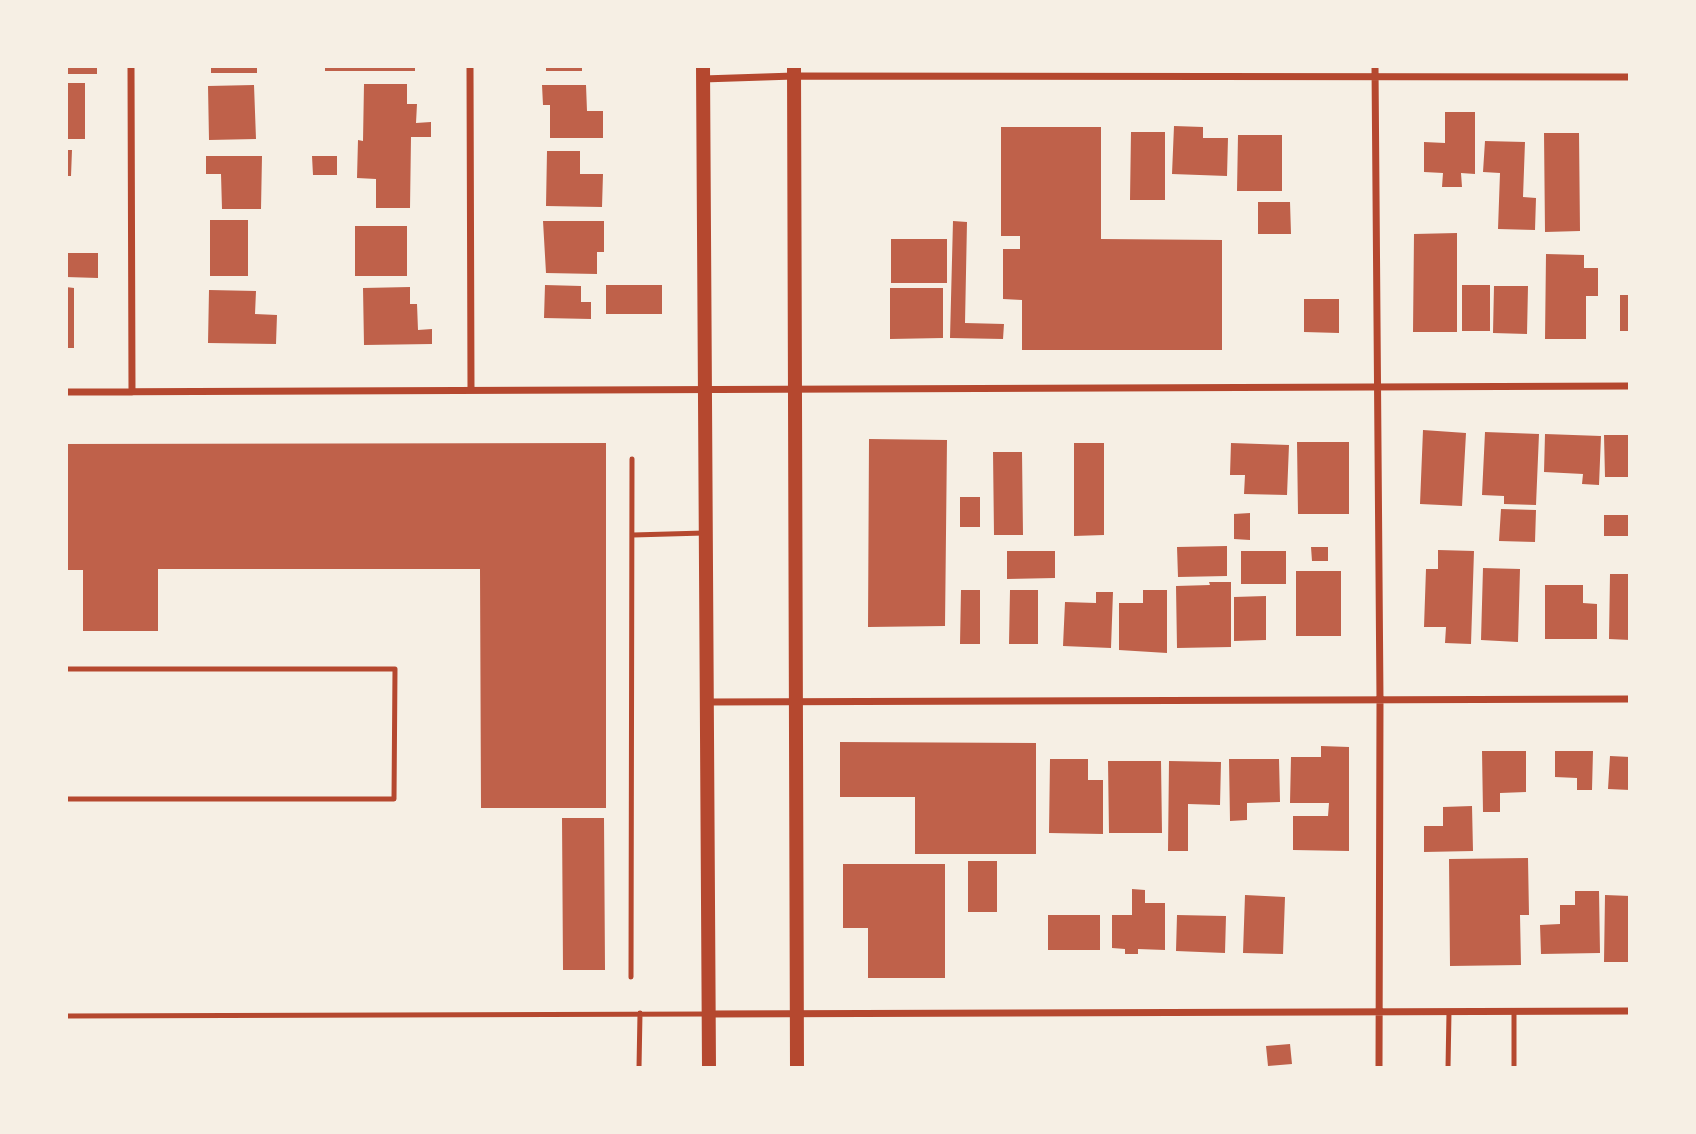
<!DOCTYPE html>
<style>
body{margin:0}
#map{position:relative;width:1696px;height:1134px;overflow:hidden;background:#f6efe4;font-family:"PT Sans Narrow",sans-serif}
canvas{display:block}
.frame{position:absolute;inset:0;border:68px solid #f6efe4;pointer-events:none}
</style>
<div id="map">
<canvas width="1696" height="1134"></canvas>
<div class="frame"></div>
</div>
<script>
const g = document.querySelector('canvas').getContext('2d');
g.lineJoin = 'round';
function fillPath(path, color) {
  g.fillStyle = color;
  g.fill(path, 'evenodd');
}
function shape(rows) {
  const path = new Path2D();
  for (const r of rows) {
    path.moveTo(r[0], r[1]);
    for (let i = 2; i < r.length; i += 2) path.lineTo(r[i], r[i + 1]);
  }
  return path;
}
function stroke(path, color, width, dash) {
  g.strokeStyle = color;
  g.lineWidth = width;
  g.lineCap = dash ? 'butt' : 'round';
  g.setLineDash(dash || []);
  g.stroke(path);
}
fillPath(shape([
 [66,66,97,66,97,74,66,74],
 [211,66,257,66,257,73,211,73],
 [325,66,415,66,415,71,325,71],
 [546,66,582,66,582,71,546,71],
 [66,83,85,83,85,139,66,139],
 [364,84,407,84,407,104,417,104,416,123,431,122,431,137,411,137,410,208,376,208,376,179,357,178,358,140,363,141],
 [254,85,256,139,209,140,208,86],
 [542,85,586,85,587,111,603,111,603,138,550,138,550,105,543,105],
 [1445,112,1475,112,1475,174,1461,173,1462,187,1442,187,1443,173,1424,172,1424,142,1445,143],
 [1174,126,1203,127,1203,138,1228,138,1227,176,1172,174],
 [1001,127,1101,127,1101,239,1222,240,1222,350,1022,350,1022,300,1003,299,1003,249,1020,249,1020,236,1001,236],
 [1131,132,1165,132,1165,200,1130,200],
 [1544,133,1579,133,1580,231,1545,232],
 [1238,135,1282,135,1282,191,1237,191],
 [1485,141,1525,142,1523,197,1536,198,1535,230,1498,229,1500,173,1483,172],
 [66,150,72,150,71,176,66,176],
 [547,151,580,151,580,174,603,174,602,207,546,206],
 [206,156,262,156,261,209,222,209,221,174,206,174],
 [312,156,337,156,337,175,313,175],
 [1258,202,1290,202,1291,234,1258,234],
 [210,220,248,220,248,276,210,276],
 [543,221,604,221,604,252,597,252,597,274,546,273],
 [953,221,967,222,965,323,1004,324,1003,339,950,338],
 [355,226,407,226,407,276,355,276],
 [1457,233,1457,332,1413,332,1414,234],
 [891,239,947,239,947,283,891,283],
 [66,253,98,253,98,278,66,277],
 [1546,254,1584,255,1584,268,1598,268,1598,296,1586,296,1586,339,1545,339],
 [545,285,581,286,581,302,591,302,591,319,544,318],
 [606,285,662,285,662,314,606,314],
 [1462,285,1490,285,1490,331,1462,331],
 [1494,286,1528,286,1527,334,1493,333],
 [66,287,74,288,74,348,66,348],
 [410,287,410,304,417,304,418,330,432,329,432,344,364,345,363,288],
 [890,288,943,288,943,338,890,339],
 [209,290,256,291,255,314,277,315,276,344,208,343],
 [1620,295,1630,295,1630,331,1620,331],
 [1304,299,1339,299,1339,333,1304,332],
 [1423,430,1466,433,1462,506,1420,504],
 [1485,432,1539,434,1536,505,1504,504,1504,496,1482,495],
 [1545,434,1601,436,1599,485,1582,484,1583,474,1544,472],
 [1604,435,1630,435,1630,477,1605,477],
 [869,439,947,440,945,626,868,627],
 [1297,442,1349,442,1349,514,1298,514],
 [606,443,606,808,481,808,480,569,158,569,158,631,83,631,83,570,66,570,66,444],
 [1074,443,1104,443,1104,535,1074,536],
 [1231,443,1289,445,1287,495,1244,494,1245,475,1230,475],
 [993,452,1022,452,1023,535,994,535],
 [960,497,980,497,980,527,960,527],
 [1501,509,1536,510,1535,542,1499,541],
 [1250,513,1250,540,1234,539,1234,514],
 [1604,515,1630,515,1630,536,1604,536],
 [1227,546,1227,576,1178,577,1177,547],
 [1311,547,1328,547,1328,561,1312,561],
 [1438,550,1474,551,1471,644,1445,643,1446,627,1424,627,1426,569,1438,569],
 [1007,551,1055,551,1055,578,1007,579],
 [1241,551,1286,551,1286,584,1241,584],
 [1483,568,1520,569,1518,642,1481,640],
 [1296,571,1341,571,1341,636,1296,636],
 [1610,574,1630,574,1630,640,1609,639],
 [1209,582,1231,582,1231,647,1177,648,1176,586,1210,585],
 [1545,585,1583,585,1583,603,1597,604,1597,639,1545,639],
 [961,590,980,590,980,644,960,644],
 [1010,590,1038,590,1038,644,1009,644],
 [1143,590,1167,590,1167,653,1119,650,1119,603,1143,603],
 [1096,592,1113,592,1111,648,1063,646,1065,602,1096,603],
 [1266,596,1266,640,1234,641,1234,597],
 [840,742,1036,743,1036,854,915,854,915,797,840,797],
 [1321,746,1349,747,1349,851,1293,850,1293,816,1328,816,1329,803,1290,803,1291,757,1321,757],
 [1482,751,1526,751,1526,792,1500,793,1500,812,1483,812],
 [1555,751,1593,751,1592,790,1577,790,1577,778,1555,777],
 [1610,756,1630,757,1630,790,1608,789],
 [1050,759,1088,759,1088,780,1103,780,1103,834,1049,833],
 [1229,759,1279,759,1280,802,1247,803,1247,820,1230,821],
 [1108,761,1161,761,1162,833,1109,833],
 [1169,761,1221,762,1220,805,1188,804,1188,851,1168,851],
 [1472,806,1473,851,1424,852,1424,826,1443,826,1443,807],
 [562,818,604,818,605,970,563,970],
 [1528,858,1529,915,1520,915,1521,965,1450,966,1449,859],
 [968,861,997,861,997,912,968,912],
 [843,864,945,864,945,978,868,978,868,928,843,928],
 [1132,889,1145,890,1145,903,1165,903,1165,950,1138,949,1138,954,1125,954,1125,949,1112,948,1112,915,1132,915],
 [1575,891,1599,891,1600,953,1541,954,1540,925,1560,924,1560,905,1575,905],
 [1245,895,1285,897,1283,954,1243,953],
 [1605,895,1630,896,1630,962,1604,962],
 [1048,915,1100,915,1100,950,1048,950],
 [1177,915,1226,916,1225,953,1176,951],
 [1290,1044,1292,1064,1268,1066,1266,1046]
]), '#bf614a');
stroke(shape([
 [633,535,704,533],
 [66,669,395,669,394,799,66,799],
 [631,977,632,459],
 [1514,1011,1514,1068],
 [66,1016,708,1014],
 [639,1068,640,1013],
 [1448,1068,1449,1012]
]), '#b5482f', 5);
stroke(shape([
 [131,66,132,392],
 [470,66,471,390],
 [1375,66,1380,700,1379,1068],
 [703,79,794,76,1630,77],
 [66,392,1630,386],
 [709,702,1630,699],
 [709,1014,1630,1011]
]), '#b5482f', 7);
stroke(shape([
 [703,66,709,1068],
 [794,66,797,1068]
]), '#b5482f', 14);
</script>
